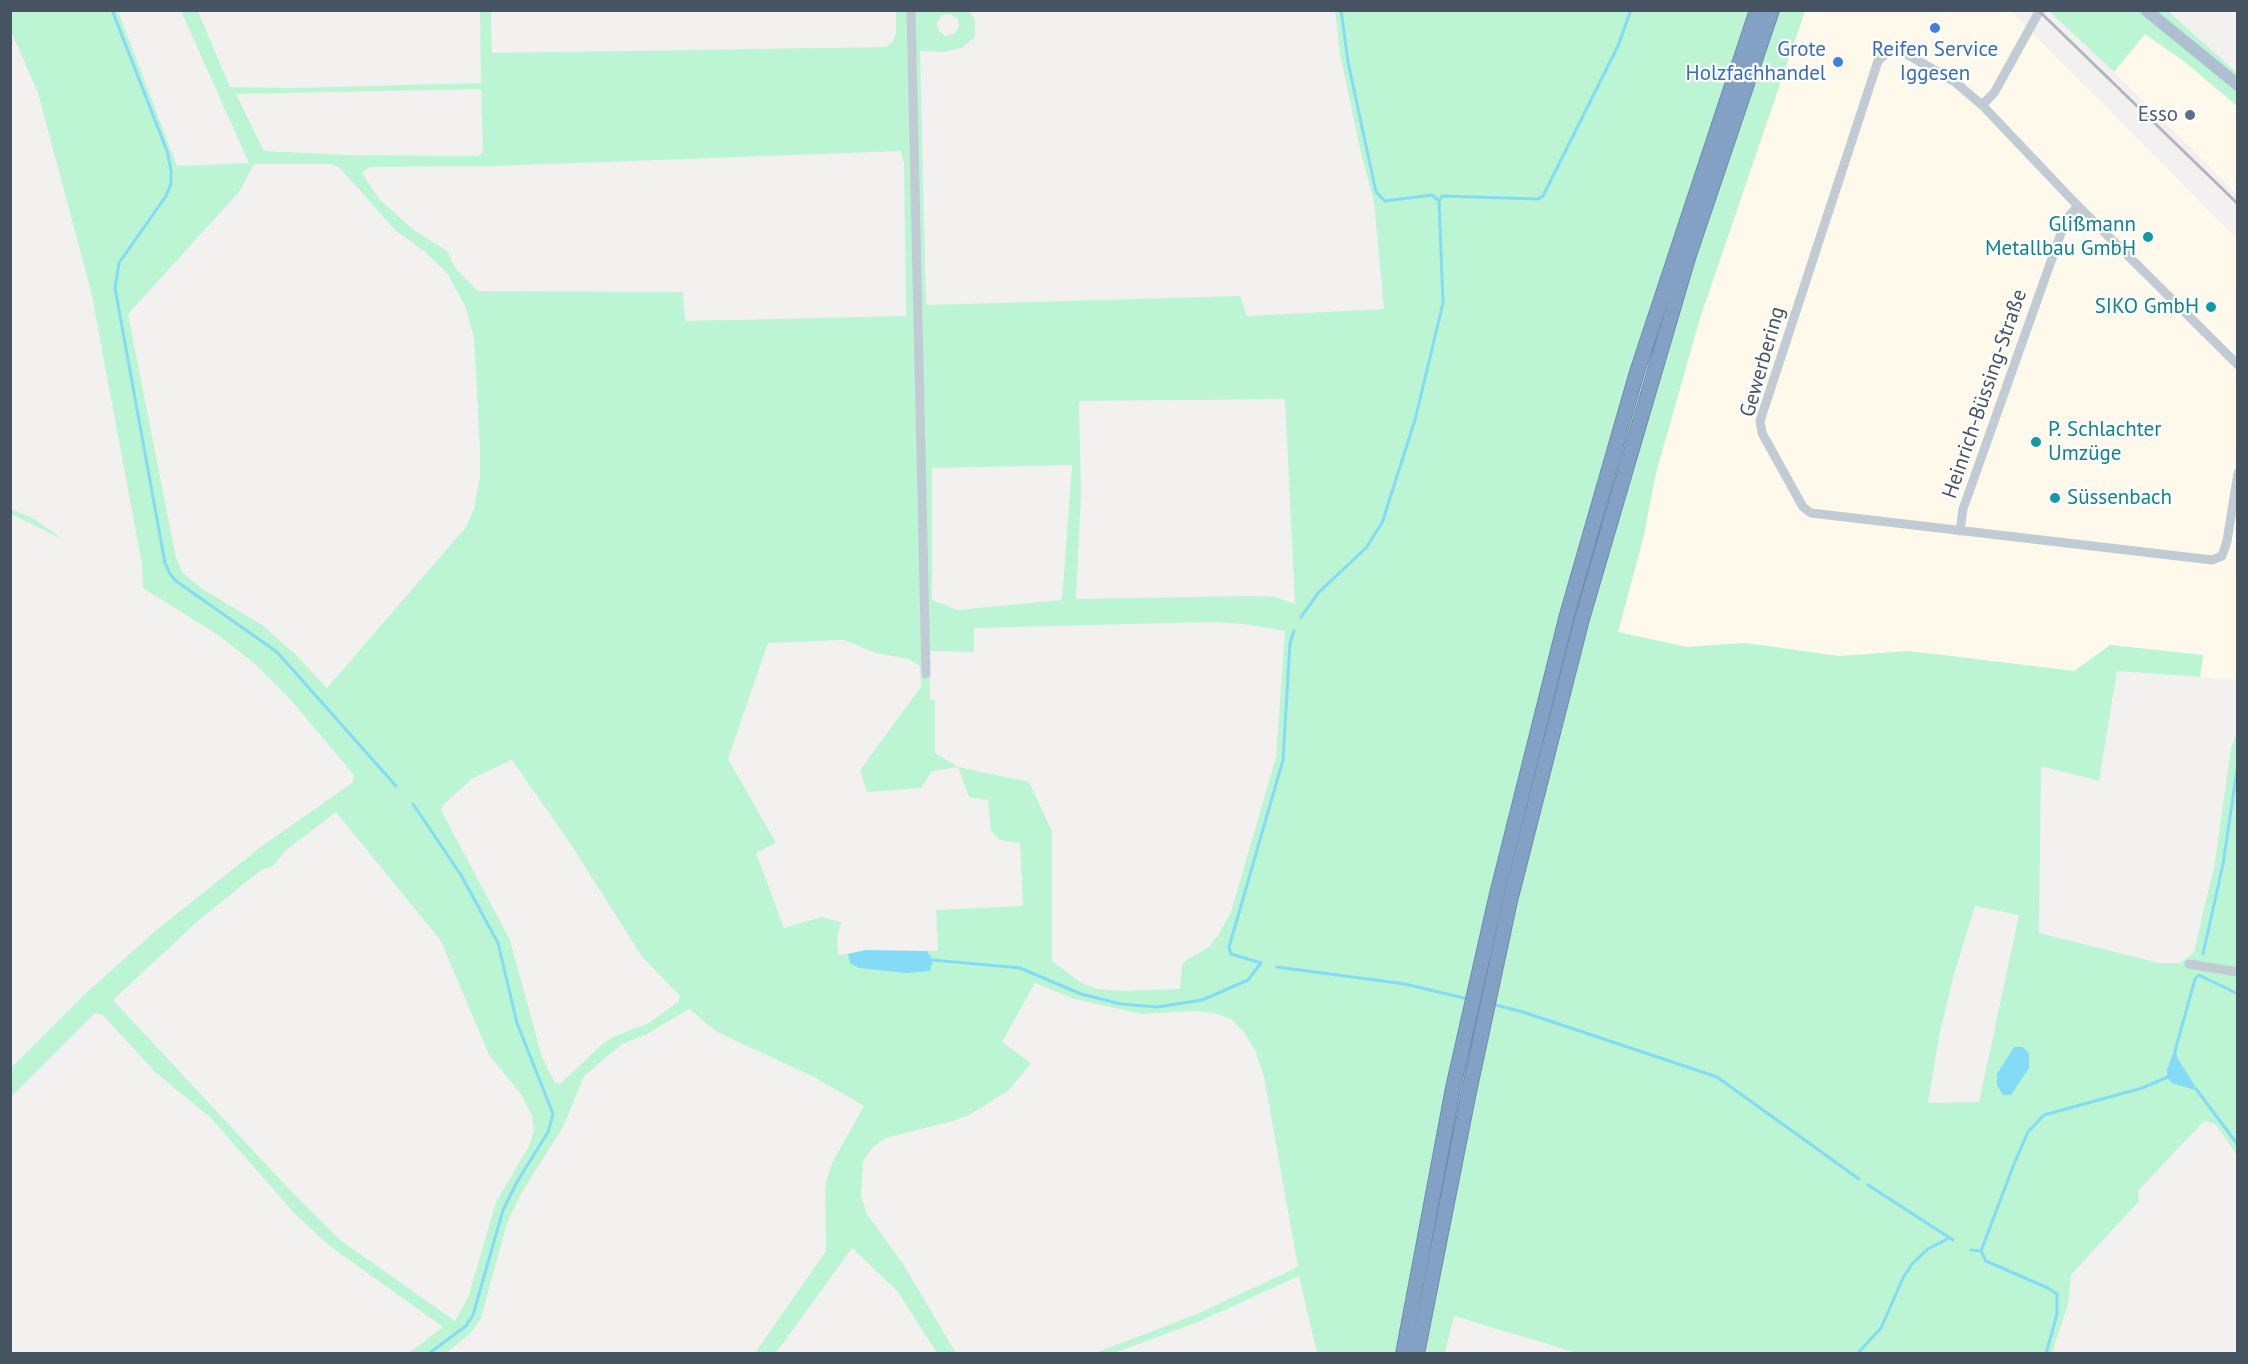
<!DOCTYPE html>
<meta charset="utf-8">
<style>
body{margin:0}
#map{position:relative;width:2248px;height:1364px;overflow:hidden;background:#f3f1f0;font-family:"PT Sans",sans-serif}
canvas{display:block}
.frame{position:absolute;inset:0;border:12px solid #465361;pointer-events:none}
</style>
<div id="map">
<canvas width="2248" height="1364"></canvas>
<div class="frame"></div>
</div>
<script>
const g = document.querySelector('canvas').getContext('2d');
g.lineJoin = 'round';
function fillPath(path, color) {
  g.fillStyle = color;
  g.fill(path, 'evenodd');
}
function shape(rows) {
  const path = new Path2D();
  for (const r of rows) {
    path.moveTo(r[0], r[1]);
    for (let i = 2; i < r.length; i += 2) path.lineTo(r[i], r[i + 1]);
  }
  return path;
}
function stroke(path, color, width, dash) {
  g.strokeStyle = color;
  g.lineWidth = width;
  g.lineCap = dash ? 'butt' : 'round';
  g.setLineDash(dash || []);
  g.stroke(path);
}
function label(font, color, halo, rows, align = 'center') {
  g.font = font + ' "PT Sans",sans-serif';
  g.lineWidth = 4.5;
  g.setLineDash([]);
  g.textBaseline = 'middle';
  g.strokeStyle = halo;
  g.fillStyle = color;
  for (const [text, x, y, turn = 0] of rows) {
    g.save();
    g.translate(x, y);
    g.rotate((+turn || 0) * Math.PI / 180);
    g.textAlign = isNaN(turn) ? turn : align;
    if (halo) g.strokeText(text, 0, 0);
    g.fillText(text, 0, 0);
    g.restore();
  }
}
fillPath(shape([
 [1805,11,2011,11,2237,239,2237,680,2200,677,2203,655,2110,645,2074,671,1909,651,1839,656,1745,643,1687,647,1618,632,1643,539,1656,473,1700,318],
 [2144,34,2185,62,2237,106,2237,194,2114,72]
]), '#fef9ea');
fillPath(shape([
 [11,11,118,11,177,166,249,163,181,11,198,11,230,87,293,88,481,83,480,11,491,11,492,53,886,47,893,41,896,33,896,11,969,11,975,20,975,37,962,48,942,52,920,51,926,305,1240,296,1247,316,1384,309,1374,202,1360,149,1340,54,1335,11,1805,11,1700,318,1656,473,1643,539,1618,632,1687,647,1745,643,1839,656,1909,651,2074,671,2110,645,2203,655,2200,677,2117,671,2099,781,2041,766,2039,933,2159,963,2180,963,2194,952,2215,862,2231,748,2237,732,2237,1155,2215,1124,2204,1121,2138,1191,2139,1201,2071,1275,2068,1304,2052,1353,1577,1353,1454,1316,1445,1353,1317,1353,1299,1276,1198,1322,1114,1353,1095,1353,1197,1314,1298,1267,1264,1077,1255,1050,1244,1032,1231,1019,1214,1013,1195,1011,1142,1014,1074,999,1035,983,1002,1042,1031,1063,1009,1090,971,1114,953,1121,886,1138,873,1147,863,1161,861,1196,867,1214,903,1264,956,1353,937,1353,898,1292,852,1248,776,1353,755,1353,826,1251,825,1186,832,1163,864,1106,814,1077,717,1032,689,1009,647,1034,622,1044,584,1076,563,1127,522,1192,507,1223,481,1318,471,1333,446,1353,409,1353,443,1327,331,1247,295,1214,210,1117,155,1072,102,1014,94,1014,11,1097,10,1069,84,995,154,932,262,846,352,783,354,775,290,699,254,663,218,635,143,588,142,565,91,291,38,93,11,31],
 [950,14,958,19,959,27,954,34,945,36,939,31,937,23,942,15],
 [481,89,483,151,479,156,347,155,264,151,236,94],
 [901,151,904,163,906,316,685,321,683,292,478,291,456,269,447,251,414,230,379,199,362,173,369,167,497,166],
 [254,164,331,164,339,167,396,231,424,251,447,273,465,306,474,337,480,449,480,476,474,509,466,527,327,688,295,654,262,625,201,588,183,573,176,558,128,314,239,192],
 [1285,399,1295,604,1275,597,1250,596,1076,599,1081,492,1079,401],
 [1072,465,1062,600,957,610,932,600,932,468],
 [1215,622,1243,624,1285,631,1276,757,1231,912,1219,934,1209,947,1185,961,1182,966,1180,989,1122,991,1097,989,1080,982,1052,961,1052,831,1029,782,958,767,935,753,935,700,930,700,929,651,974,652,974,628],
 [844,640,876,653,908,659,920,666,921,687,860,770,867,792,921,788,932,771,958,767,969,797,988,800,991,831,1000,840,1020,843,1023,906,936,910,938,951,927,951,933,960,850,963,848,954,838,955,837,938,841,922,821,917,784,928,756,853,776,843,728,759,768,643],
 [512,760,570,843,643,958,680,996,679,1001,649,1023,613,1037,599,1047,560,1084,555,1083,542,1057,510,940,441,810,442,806,473,778],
 [336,812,441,941,489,1055,521,1094,532,1116,534,1131,529,1146,496,1202,468,1298,455,1321,340,1240,287,1187,113,1000,199,920,261,870,273,866,285,851],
 [1975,906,2019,915,1979,1102,1928,1103,1940,1032,1954,974],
 [2175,1049,2178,1059,2184,1086,2172,1083],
 [2049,11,2168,11,2237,73,2237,106,2185,62,2145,34,2114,72],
 [10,509,31,517,64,540,11,514]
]), '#bbf5d3');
fillPath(shape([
 [865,950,927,951,933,960,930,971,907,973,859,968,850,963,848,954],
 [2014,1047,2023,1047,2029,1053,2029,1068,2011,1095,2003,1095,1997,1085,1997,1074],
 [2175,1048,2178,1059,2198,1091,2172,1083,2167,1078,2167,1070]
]), '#83dbf6');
stroke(shape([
 [112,10,167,151,171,170,171,184,166,196,119,263,115,288,165,563,170,574,176,581,277,652,396,786],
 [1439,201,1442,196,1538,199,1543,196,1618,46,1631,10],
 [1301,617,1319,592,1366,548,1382,523,1415,420,1443,303,1439,201,1432,195,1385,201,1376,192,1348,62,1341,10],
 [413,804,461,875,498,943,517,1023,553,1114,548,1132,517,1182,503,1210,473,1315,466,1326,428,1354],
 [2203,954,2223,864,2238,763],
 [933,960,1020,968,1081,994,1121,1004,1157,1007,1202,1000,1248,980,1261,963,1231,954,1229,947,1283,760,1290,643,1294,631],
 [1277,967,1405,984,1468,999],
 [1492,1004,1523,1012,1717,1077,1859,1179],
 [2175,1051,2195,979,2199,975,2238,994],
 [2196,1089,2238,1145],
 [1868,1185,1953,1240],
 [1971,1250,1981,1251],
 [1857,1354,1881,1328,1903,1278,1912,1264,1928,1249,1949,1238],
 [2046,1354,2057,1314,2057,1294,2048,1288,1986,1261,1981,1251,2014,1164,2028,1132,2044,1115,2142,1088,2168,1077]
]), '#83dbf6', 3);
const highway = shape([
 [1403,1354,1453,1088,1496,898,1567,615,1637,372,1757,10],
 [1417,1354,1469,1092,1510,901,1582,619,1688,258,1772,10]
]);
stroke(highway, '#6e8cb1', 16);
stroke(shape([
 [911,10,926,674],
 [1982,105,1994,93,2040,10],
 [2238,365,2078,206,1982,105,1955,82,1903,52,1889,51,1878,61,1760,421,1762,433,1803,507,1811,513,2212,560,2222,556,2227,541,2238,473],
 [1960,531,1963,509,2066,219,2078,206],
 [2189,964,2238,972]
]), '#c0cbd4', 9);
stroke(shape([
 [2146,10,2238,85]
]), '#aebfd2', 12);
stroke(highway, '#83a1c5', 14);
stroke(shape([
 [2038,10,2238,204]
]), '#b2b5bc', 3);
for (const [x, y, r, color] of [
 [1935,28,6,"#3f7fe0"],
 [1838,62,6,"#3f7fe0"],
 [2190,115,6,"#5c6f8a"],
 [2148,237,6,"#0f9aa8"],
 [2211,307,6,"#0f9aa8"],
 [2036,442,6,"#0f9aa8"],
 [2055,498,6,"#0f9aa8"]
]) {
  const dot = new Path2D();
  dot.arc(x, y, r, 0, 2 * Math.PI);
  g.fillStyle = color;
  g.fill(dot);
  stroke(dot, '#fff', 2);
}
label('21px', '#366cbe', '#fff', [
 ["Grote",1826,50],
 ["Holzfachhandel",1826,74],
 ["Reifen Service",1935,50,"center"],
 ["Iggesen",1935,74,"center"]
], 'right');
label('21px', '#4e5e75', '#fff', [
 ["Esso",2178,115]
], 'right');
label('21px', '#0d838f', '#fff', [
 ["Glißmann",2136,225],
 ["Metallbau GmbH",2136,249],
 ["SIKO GmbH",2199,307],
 ["P. Schlachter",2048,430,"left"],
 ["Umzüge",2048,454,"left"],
 ["Süssenbach",2067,498,"left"]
], 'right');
label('21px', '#465361', '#fff', [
 ["Gewerbering",1763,362,-74],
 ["Heinrich-Büssing-Straße",1985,394,-71]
]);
</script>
